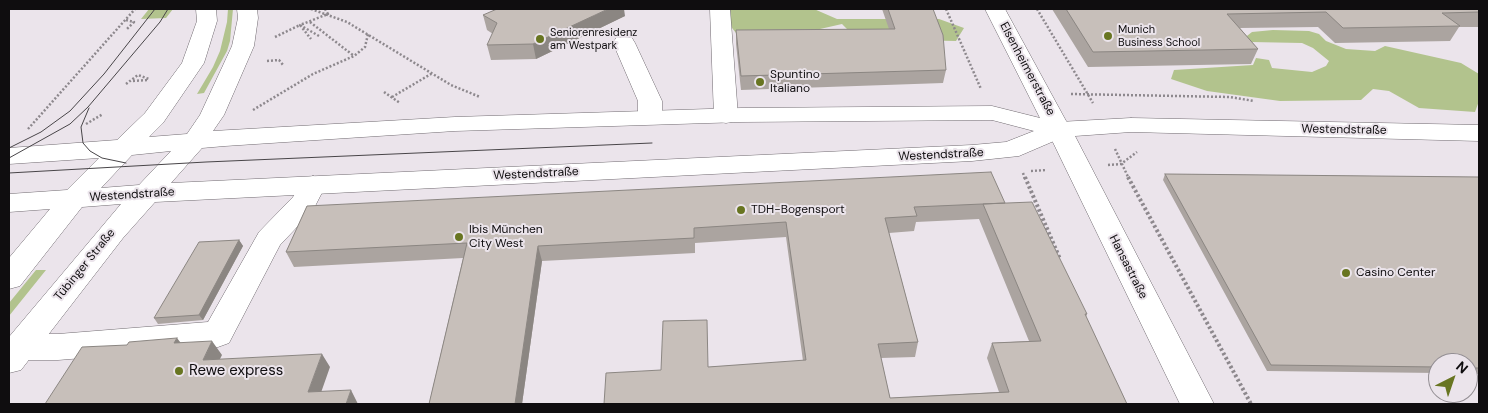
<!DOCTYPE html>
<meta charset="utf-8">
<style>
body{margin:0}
#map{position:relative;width:1488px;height:413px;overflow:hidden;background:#ebe4eb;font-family:"DM Sans",sans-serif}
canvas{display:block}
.frame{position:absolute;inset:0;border:10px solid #0f0d0f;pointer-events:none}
.north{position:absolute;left:1428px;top:353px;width:50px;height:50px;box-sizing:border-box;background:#ebe4eb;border:1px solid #938e93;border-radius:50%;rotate:41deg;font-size:14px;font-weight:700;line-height:20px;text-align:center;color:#0f0d0f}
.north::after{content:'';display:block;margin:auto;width:18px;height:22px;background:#687521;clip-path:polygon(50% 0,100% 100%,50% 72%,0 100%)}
</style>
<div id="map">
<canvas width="1488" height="413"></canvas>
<div class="frame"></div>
<div class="north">N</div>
</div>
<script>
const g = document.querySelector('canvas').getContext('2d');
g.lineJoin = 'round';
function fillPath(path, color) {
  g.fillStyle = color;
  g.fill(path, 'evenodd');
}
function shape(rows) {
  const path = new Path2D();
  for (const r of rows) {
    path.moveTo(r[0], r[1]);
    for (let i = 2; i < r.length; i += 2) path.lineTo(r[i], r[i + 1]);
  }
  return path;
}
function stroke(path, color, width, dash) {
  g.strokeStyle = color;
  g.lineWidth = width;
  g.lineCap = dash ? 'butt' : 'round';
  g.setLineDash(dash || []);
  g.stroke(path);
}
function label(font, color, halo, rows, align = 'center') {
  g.font = font + ' "DM Sans",sans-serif';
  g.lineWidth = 4;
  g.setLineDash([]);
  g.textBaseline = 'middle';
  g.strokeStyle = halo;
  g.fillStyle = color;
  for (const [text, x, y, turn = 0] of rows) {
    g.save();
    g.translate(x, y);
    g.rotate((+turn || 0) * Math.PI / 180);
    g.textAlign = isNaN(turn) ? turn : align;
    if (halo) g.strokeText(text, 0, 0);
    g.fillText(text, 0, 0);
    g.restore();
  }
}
fillPath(shape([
 [149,9,173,9,166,18,141,19],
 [228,9,233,9,230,41,227,51,204,93,197,94,213,67,220,51,227,22],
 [717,9,814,9,837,19,939,19,964,28,956,41,857,39,842,24,820,29,736,33],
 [1273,30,1309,31,1319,34,1326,41,1346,49,1375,51,1385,46,1461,63,1479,74,1479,101,1475,112,1419,108,1389,91,1373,89,1361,100,1280,101,1207,91,1171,79,1174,70,1253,65,1256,58,1269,60,1272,68,1312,72,1326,66,1329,61,1313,48,1302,43,1251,42,1243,39,1252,32],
 [36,270,46,270,9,316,9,303]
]), '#b2c38d');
const minor = shape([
 [710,9,730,9,738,116,735,121,726,123,717,121,714,116,710,9],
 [624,37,632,38,635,43,662,101,662,117,659,122,650,124,641,122,638,117,638,101,613,43,616,38,624,37],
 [1131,118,1479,125,1479,141,1131,132,1075,136,1214,404,1180,404,1047,130,1050,125,1059,122,1131,118],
 [313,176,322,179,326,185,313,210,280,245,229,343,218,347,58,360,19,360,9,357,9,337,19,334,58,334,208,322,259,232,293,197,304,179,313,176]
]);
const major = shape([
 [196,9,216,9,217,21,204,63,163,123,149,137,187,134,200,115,232,46,238,18,237,9,257,9,258,18,254,46,224,115,213,131,455,117,741,108,992,106,1040,118,985,9,1005,9,1071,130,1068,135,1019,156,972,161,155,202,123,238,21,370,9,373,9,337,121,204,82,207,20,286,9,289,9,258,50,209,9,212,9,194,67,190,99,158,9,164,9,148,117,140,145,113,182,63,197,21,196,9],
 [992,120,1034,131,1006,142,972,145,171,183,202,148,225,146,455,131,741,122,992,120],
 [171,151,139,185,101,188,132,155,171,151]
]);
stroke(minor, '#716b71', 1);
stroke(major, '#716b71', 1);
stroke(shape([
 [311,9,347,22,451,85,480,97],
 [946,9,981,89],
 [1037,9,1093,103],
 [126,20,134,22,127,29],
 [310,22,354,56],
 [319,36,300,25,328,14,325,9],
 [275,37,300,25,311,39],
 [267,61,279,60,283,65],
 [133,81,148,80],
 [126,84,138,75,149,79],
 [384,92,400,103],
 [1071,94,1230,97,1254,101],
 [392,97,431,74],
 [253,110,313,74,354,56,365,47,368,34],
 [86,124,103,114],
 [28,129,135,9],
 [1115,149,1129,179],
 [1108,165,1121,164,1137,152],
 [1031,171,1047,170],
 [1023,173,1025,179]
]), '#8d888d', 2.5, [2, 2]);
stroke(shape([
 [1025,177,1060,259],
 [1128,177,1251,404]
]), '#8d888d', 4, [2.5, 2.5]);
fillPath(minor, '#fff');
fillPath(major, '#fff');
stroke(shape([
 [89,108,81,127,83,143,90,151,102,158,126,163],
 [9,148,41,132,70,111,104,74,155,9],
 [9,158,70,124,88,107,160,22,168,9],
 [9,173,206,162,652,143]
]), '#484548', 1);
fillPath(shape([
 [882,9,933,9,946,70,943,83,741,90,736,44,736,30,889,29],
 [1052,9,1479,9,1479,27,1459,27,1450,41,1335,43,1318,27,1240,28,1258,49,1251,64,1088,67],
 [483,15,625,16,536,59,491,60,487,45,493,34,487,30],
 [1165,174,1479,177,1479,374,1468,374,1468,363,1438,363,1438,373,1267,371,1163,180],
 [1005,203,1087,314,1086,317,1127,404,604,404,709,367,803,361,786,237,695,243,695,253,542,261,522,404,429,404,463,258,294,267,286,252,307,206],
 [979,219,1029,341,992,343,987,358,999,392,890,398,881,358,915,357,918,342,889,233,914,231,916,222],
 [239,240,243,246,203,320,158,324,154,318]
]), '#aba4a0');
fillPath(shape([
 [608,9,624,9,625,16,536,59,533,44],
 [239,240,243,246,203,320,199,315],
 [538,246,542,261,522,404,515,404],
 [177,338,187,351,174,343],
 [212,341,222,355,213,373,203,360],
 [322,354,330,367,317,404,308,392],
 [351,390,358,404,346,404]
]), '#8b8682');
const building = shape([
 [497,9,608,9,533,44,487,45,497,23,483,15,497,9],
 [888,9,933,9,943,35,946,70,741,76,736,30,895,29,888,9],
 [1066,9,1479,9,1479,12,1442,13,1460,26,1343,28,1326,12,1227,14,1258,49,1093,52,1066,9],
 [991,172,1005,203,914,207,917,216,885,218,918,342,878,344,890,398,1009,392,992,343,1041,341,983,204,1032,202,1087,314,1085,314,1127,404,604,404,606,373,661,370,663,321,707,320,708,367,806,360,786,222,694,228,694,238,538,246,515,404,429,404,467,243,286,252,307,206,991,172],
 [1165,174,1479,177,1479,368,1468,368,1468,363,1438,363,1438,367,1271,365,1165,174],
 [239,240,199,315,154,318,199,242,239,240],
 [177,338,174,343,212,341,203,360,322,354,308,392,351,390,346,404,45,404,82,347,127,345,129,342,177,338]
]);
fillPath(building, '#c7bfba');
stroke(building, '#8b8682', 1);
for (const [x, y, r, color] of [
 [1108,36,5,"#687521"],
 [540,39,5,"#687521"],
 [760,82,5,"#687521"],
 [741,210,5,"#687521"],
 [459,237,5,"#687521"],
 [1346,273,5,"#687521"],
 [179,371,5,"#687521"]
]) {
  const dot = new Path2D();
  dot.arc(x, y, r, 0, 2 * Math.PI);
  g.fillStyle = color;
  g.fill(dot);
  stroke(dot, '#ebe4eb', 2);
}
label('11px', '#0f0d0f', '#ebe4eb', [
 ["Munich",1118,30],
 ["Business School",1118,43],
 ["Seniorenresidenz",550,33],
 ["am Westpark",550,46]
], 'left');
label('12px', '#0f0d0f', '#ebe4eb', [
 ["Elsenheimerstraße",1027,69,62],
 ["Westendstraße",1344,130,1],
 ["Westendstraße",941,155,-3],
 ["Westendstraße",536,174,-3],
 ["Westendstraße",132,195,-4],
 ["Tübinger Straße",85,265,-51],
 ["Hansastraße",1128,267,63]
]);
label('12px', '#0f0d0f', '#ebe4eb', [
 ["Spuntino",770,75],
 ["Italiano",770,89],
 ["TDH-Bogensport",751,210],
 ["Ibis München",469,230],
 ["City West",469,244],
 ["Casino Center",1356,273]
], 'left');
label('15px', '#0f0d0f', '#ebe4eb', [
 ["Rewe express",189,371]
], 'left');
</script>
